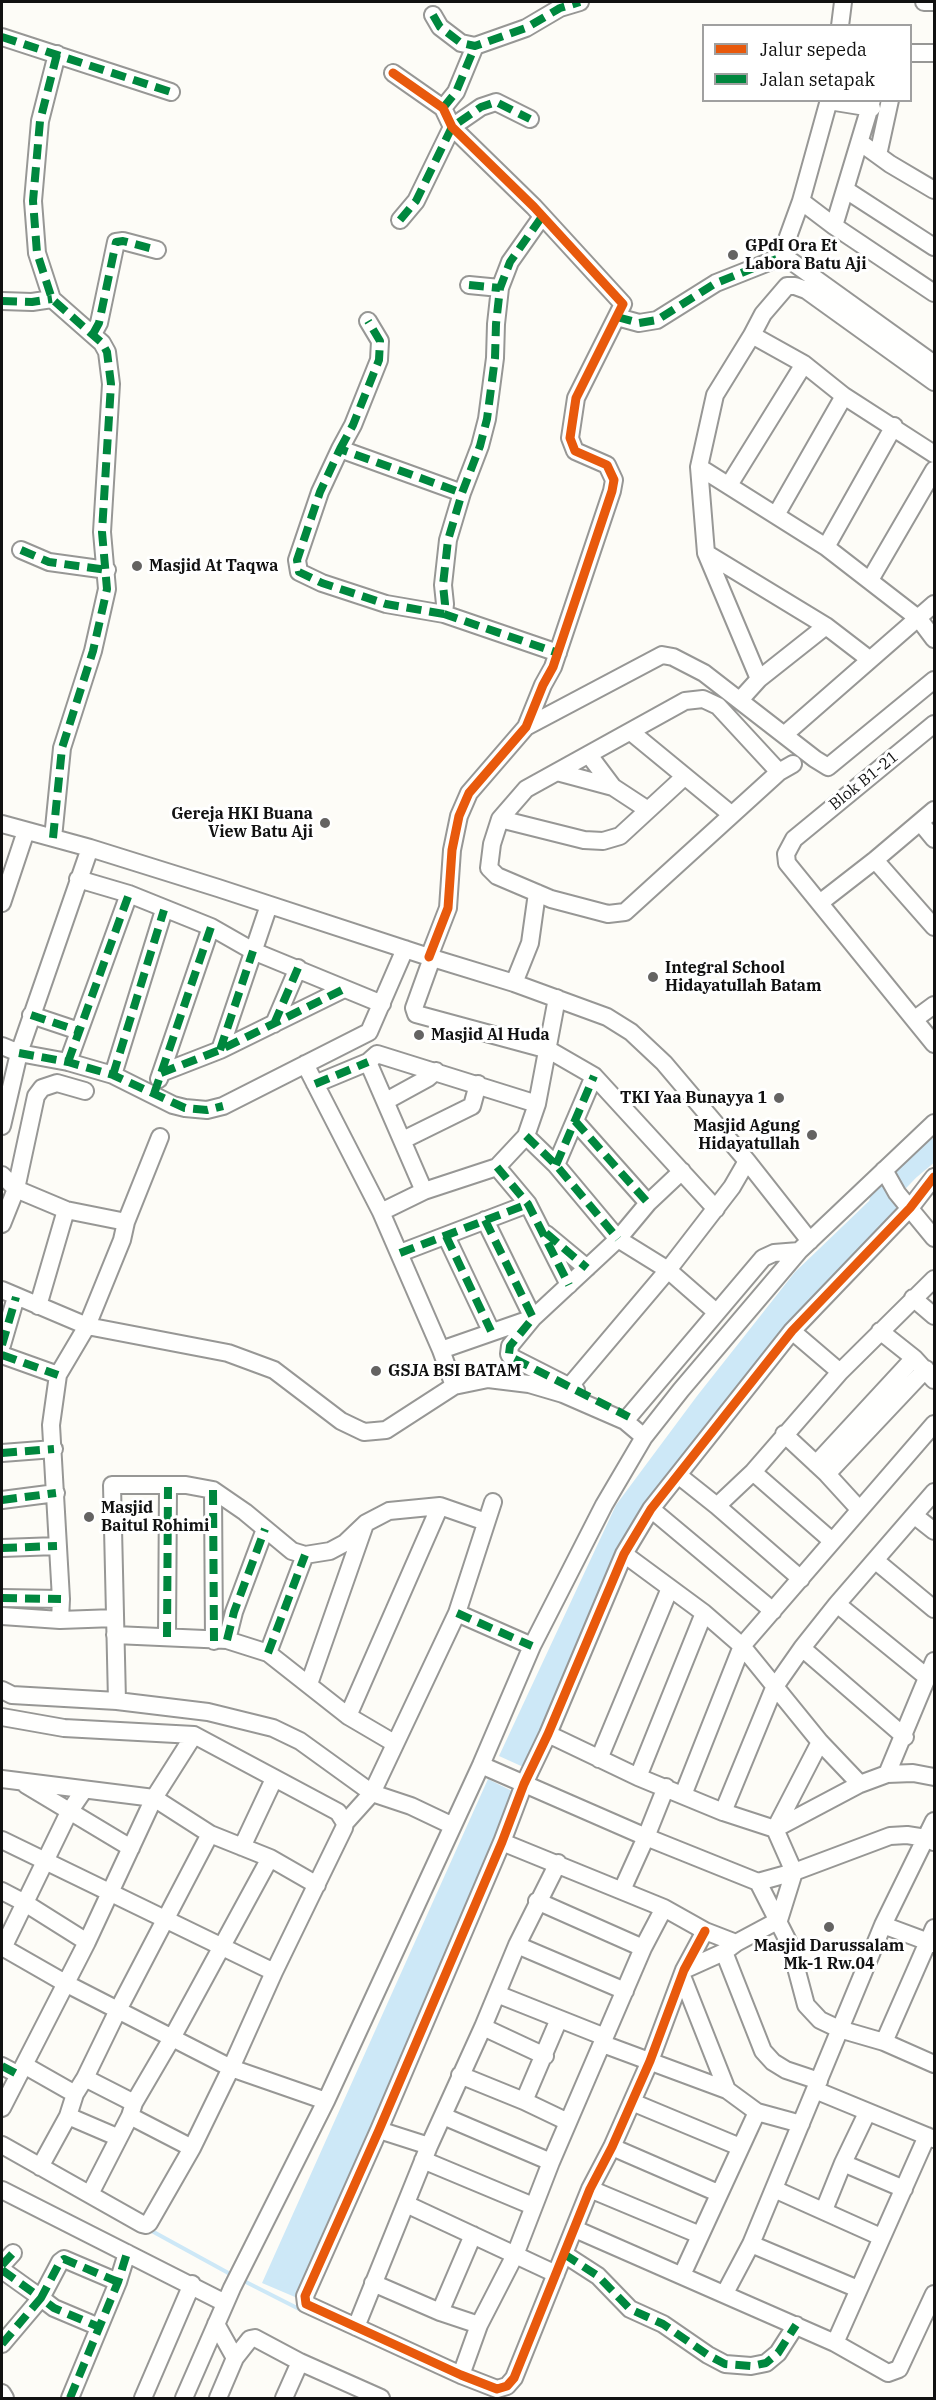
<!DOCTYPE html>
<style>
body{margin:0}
#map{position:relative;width:936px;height:2400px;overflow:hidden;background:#fdfcf7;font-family:"IBM Plex Serif",serif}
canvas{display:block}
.frame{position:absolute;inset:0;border:3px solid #111;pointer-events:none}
.legend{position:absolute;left:702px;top:24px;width:210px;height:78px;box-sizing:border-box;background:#fff;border:2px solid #a0a0a0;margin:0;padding:8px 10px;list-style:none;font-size:18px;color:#111}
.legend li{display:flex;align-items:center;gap:12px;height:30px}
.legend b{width:30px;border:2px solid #a0a0a0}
</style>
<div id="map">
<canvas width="936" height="2400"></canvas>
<div class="frame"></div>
<ul class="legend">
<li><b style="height:8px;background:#e8590c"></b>Jalur sepeda</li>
<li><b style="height:8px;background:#00873e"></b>Jalan setapak</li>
</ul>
</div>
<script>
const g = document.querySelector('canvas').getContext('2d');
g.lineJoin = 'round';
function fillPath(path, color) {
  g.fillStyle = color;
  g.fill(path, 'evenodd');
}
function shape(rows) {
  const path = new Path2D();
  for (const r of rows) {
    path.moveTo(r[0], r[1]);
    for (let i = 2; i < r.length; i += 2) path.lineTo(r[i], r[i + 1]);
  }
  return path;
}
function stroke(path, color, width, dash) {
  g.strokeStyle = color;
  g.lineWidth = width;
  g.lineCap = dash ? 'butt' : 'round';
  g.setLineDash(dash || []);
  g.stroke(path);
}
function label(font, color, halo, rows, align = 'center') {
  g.font = font + ' "IBM Plex Serif",serif';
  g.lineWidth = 6;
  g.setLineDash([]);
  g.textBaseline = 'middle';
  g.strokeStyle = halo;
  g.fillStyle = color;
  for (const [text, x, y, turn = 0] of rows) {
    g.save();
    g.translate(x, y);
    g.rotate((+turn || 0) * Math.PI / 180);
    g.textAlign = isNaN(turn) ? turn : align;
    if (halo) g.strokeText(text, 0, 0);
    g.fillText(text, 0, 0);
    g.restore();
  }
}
fillPath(shape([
 [892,1179,909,1200,637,1524,530,1770,499,1756,616,1505,697,1396,795,1272],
 [488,1779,518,1794,302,2300,262,2283]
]), '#cde8f7');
stroke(shape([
 [150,2230,232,2275],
 [242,2280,305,2312]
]), '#cde8f7', 4);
stroke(shape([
 [880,1200,909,1170,934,1149]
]), '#cde8f7', 21);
const minor = shape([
 [924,2,934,2],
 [433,15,440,27,461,43,475,46,526,28,560,8,580,2],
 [840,26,843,2],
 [2,37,171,92],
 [910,53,934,53],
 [393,73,443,108,452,127,534,207,623,304,576,398,570,438,575,451,607,465,614,480,612,491,553,667,543,685,526,727,469,793,459,816,452,850,448,908,429,957],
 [829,100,801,201,785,245,784,256,934,364],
 [829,101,872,108],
 [443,108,456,92,475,46],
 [861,143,890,164,934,190],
 [878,155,890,100],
 [846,190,934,247],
 [801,201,834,226,934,293],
 [541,218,510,262,500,288,496,324,495,358,487,419,480,446,462,493,448,540,443,585,445,604,444,614,558,653],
 [400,220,416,201,452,127,481,107,496,102,530,119],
 [834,226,872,100],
 [469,285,500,288],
 [2,301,32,302,52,299],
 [617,317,639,323,657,320,716,283,784,256],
 [93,334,99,323,116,242,123,241,157,250],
 [752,335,763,314,787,286,795,286,806,290,934,382],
 [340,449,353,425,379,360,380,341,368,321],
 [699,467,826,547,919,619,934,639],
 [729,485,804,364],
 [776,515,844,396],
 [826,547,894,426],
 [21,550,49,562,107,570],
 [706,553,826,626,869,659],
 [870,580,934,470],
 [444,614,386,604,322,583,299,572,297,560,320,492,340,449,462,493],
 [759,679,706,553,699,467,715,395,752,335,804,364,844,396,934,454],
 [740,700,759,679,826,626],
 [934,724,794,839,786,854,787,863,934,1044],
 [526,727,662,655,673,657,704,673,815,759,828,767,934,680],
 [631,732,732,815],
 [784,735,934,604],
 [589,755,613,787,648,810],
 [557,772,613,787],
 [779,772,718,706,703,699,685,701,526,789,500,819,492,844,489,868,497,876,551,899,608,914,625,912,779,772,793,764],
 [500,819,584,840,603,841,620,836,684,777],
 [920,822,934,839],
 [2,824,90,848,218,888,429,957,514,983,607,1017,631,1032,664,1063,747,1161,810,1241],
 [53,838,62,748,93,651,107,589,102,532,111,384,107,352,102,343,52,299,37,253,33,201,40,121,57,54],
 [875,860,934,927],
 [78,879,129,894,211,927,253,951,382,1004],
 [821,902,875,860,934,810],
 [2,903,26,831],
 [432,958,414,1008,416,1014,549,1050,594,1076,716,1209],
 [514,983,530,943,537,893],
 [31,1015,79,1031],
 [915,1019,934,1005],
 [274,1024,298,968],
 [2,1046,19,1053,68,1062,113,1075,173,1105,185,1108,207,1110,223,1106,369,1032,405,949],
 [220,1050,269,905],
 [68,1062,129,894],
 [368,1062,424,1191],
 [305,1064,381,1212,441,1350,454,1386],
 [161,1073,220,1050,344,989],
 [113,1075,164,910],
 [159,1079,211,927],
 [315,1084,368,1062,377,1054,537,1104],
 [386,1101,428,1078,436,1071],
 [575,1121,648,1203],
 [2,1126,19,1053,90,848],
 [526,1136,556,1165,618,1239,668,1270,716,1312],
 [403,1140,472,1106,478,1084],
 [556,1165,594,1076],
 [497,1167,528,1204,569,1285],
 [884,1170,897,1193,934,1238],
 [2,1175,16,1189,66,1210,126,1222,122,1240,87,1326,58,1375,51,1425,61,1599,60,1620],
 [381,1212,424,1191,497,1167,526,1136,537,1104,557,998],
 [485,1220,533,1318,510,1346,509,1354,511,1357,576,1390],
 [126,1222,160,1137],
 [2,1224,16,1189,36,1096,42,1088,57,1083,85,1091],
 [546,1234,587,1268],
 [446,1236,491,1331],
 [400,1253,528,1204],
 [2,1290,87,1326,228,1353,274,1370,341,1421,364,1432,386,1430,454,1386,488,1379,529,1384,563,1394,625,1421,644,1437],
 [913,1298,934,1316],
 [38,1306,66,1210],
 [792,1331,840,1372],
 [880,1331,914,1358,934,1380],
 [2,1345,16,1297],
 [441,1350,533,1318,618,1239,648,1203,682,1171],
 [2,1355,58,1375],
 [569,1387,668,1270,732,1187,747,1161],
 [625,1421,763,1258,774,1253,799,1251],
 [784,1434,827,1474,859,1509],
 [2,1453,54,1449],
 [816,1464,914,1358],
 [753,1472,832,1541],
 [827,1474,926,1369],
 [678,1475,717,1506,801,1579],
 [213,1490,214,1641],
 [2,1500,56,1493],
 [717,1506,753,1472,840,1372,934,1279],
 [651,1509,773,1611],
 [915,1516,934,1531],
 [2,1548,57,1546],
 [624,1554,704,1613,742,1646,820,1742,860,1784],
 [876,1561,934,1609],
 [2,1598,61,1599],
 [837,1604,928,1678],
 [457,1613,532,1646],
 [2,1616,60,1620,115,1618],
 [115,1635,227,1640,268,1653,348,1716,394,1743],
 [167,1637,168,1487],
 [227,1640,234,1612,265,1529],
 [802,1648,905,1737],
 [268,1653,305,1555],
 [309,1684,364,1527],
 [2,1690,12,1695,117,1701,208,1712,273,1728,300,1741,372,1793,411,1806,451,1825],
 [117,1701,112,1485,186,1485,213,1490,245,1512,292,1551,305,1555,330,1551,345,1543,366,1523,389,1511,440,1506,486,1522],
 [348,1716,440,1506],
 [2,1717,64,1728,194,1735,338,1812,345,1823],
 [548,1734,638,1777,723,1812,775,1829,860,1784,887,1774,913,1773,934,1777],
 [599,1759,670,1588],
 [481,1765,646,1837,758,1882,794,1872,890,1836,907,1835,926,1838,934,1842],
 [887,1774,934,1661],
 [638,1777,704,1613],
 [2,1779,154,1798,210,1834,270,1858,317,1885],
 [26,1785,131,1848],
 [683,1795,742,1646,934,1424],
 [723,1812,774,1688,802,1648,837,1604,934,1492],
 [775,1829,820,1742],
 [2,1840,274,1972],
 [502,1842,664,1908,705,1931,736,1943],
 [242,1847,274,1779],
 [758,1882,790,1945,806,2005,820,2020,839,2029,884,2042,934,2064],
 [622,1890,646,1837,666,1787],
 [2,1891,25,1903,87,1942],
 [537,1901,643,1948],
 [883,1925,934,1944],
 [705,1931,684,1970,650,2061,612,2147,590,2189,514,2378,507,2386,497,2389,461,2375,306,2304,305,2296,379,2130,502,1842,524,1784,548,1734,624,1554,651,1509,792,1331,910,1208,934,1177],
 [517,1945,625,1991],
 [2,1947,65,1983,231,2068,326,2101],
 [3,1948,69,1812,84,1790],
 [724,1952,763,2051,773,2062,786,2070,819,2081],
 [684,1970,724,1952,736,1943,779,1920,794,1872,775,1829],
 [682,1976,727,2090],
 [497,1994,605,2037],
 [483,2027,545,2056],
 [884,2042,934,1928],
 [603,2044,727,2090,757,2112,801,2124],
 [24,2065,75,2094],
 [2,2066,19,2075],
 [460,2075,524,2101,568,2122],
 [85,2078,134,2103],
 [815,2090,934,2139],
 [524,2101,559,2019],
 [632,2102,740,2147],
 [2,2108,87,1942,154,1798,194,1735],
 [68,2116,117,2137],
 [130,2116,192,2148],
 [443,2116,551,2162],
 [379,2130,429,2146],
 [2,2145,142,2224,146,2225,149,2223,192,2148,231,2068,274,1972,344,1828,345,1823,372,1793,457,1613,493,1502],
 [612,2147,718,2193],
 [423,2160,533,2206],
 [843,2163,904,2189],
 [40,2167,68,2116,75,2094,85,2078,118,2010,210,1834],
 [590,2189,700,2235],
 [774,2189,881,2237],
 [2,2190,225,2303],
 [90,2194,130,2116,134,2103,172,2038,270,1858],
 [406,2204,556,2274],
 [824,2210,843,2163,867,2113],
 [575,2229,835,2343,888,2373,899,2369,934,2294],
 [751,2244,858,2289],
 [564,2254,598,2276,630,2309,663,2324,708,2355,725,2364,751,2366,766,2363,778,2353,796,2325],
 [2,2265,13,2253],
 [2,2270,41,2298,60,2262,64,2259,118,2282],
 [682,2275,757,2112],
 [373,2283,440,2312,479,2325],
 [725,2293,751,2244,883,1925,934,1821],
 [440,2312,473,2235],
 [216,2324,235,2358],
 [356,2327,429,2146,483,2027,517,1945,558,1863],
 [835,2343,927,2136],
 [2,2344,41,2298,54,2308,99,2327],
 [461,2375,479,2325,515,2255,551,2162,643,1948,664,1908],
 [2,2393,5,2398],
 [70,2398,118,2282,127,2253],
 [143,2398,192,2284],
 [184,2398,232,2288,326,2101,481,1765,532,1646,604,1505,644,1437,681,1390,799,1251,934,1123],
 [218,2398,235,2358,250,2339,255,2338,300,2362,381,2398],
 [284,2398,300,2362]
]);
stroke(minor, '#979795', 20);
stroke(minor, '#fffffe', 16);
stroke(shape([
 [433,15,440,27,461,43,475,46,526,28,560,8,580,2],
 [2,37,171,92],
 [443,108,456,92,475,46],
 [541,218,510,262,500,288,496,324,495,358,487,419,480,446,462,493,448,540,443,585,445,604,444,614,558,653],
 [400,220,416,201,452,127,481,107,496,102,530,119],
 [469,285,500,288],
 [2,301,32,302,52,299],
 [617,317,639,323,657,320,716,283,784,256],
 [93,334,99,323,116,242,123,241,157,250],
 [340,449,353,425,379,360,380,341,368,321],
 [21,550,49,562,107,570],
 [444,614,386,604,322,583,299,572,297,560,320,492,340,449,462,493],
 [53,838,62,748,93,651,107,589,102,532,111,384,107,352,102,343,52,299,37,253,33,201,40,121,57,54],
 [31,1015,79,1031],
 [274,1024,298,968],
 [220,1050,253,951],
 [19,1053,68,1062,113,1075,185,1108,207,1110,223,1106],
 [68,1062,129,894],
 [161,1073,220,1050,344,989],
 [113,1075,164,910],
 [315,1084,368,1062],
 [154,1094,211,927],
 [575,1121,648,1203],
 [526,1136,556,1165,618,1239],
 [556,1165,594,1076],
 [497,1167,528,1204,569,1285],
 [485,1220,533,1318,510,1346,509,1354,511,1357,629,1417],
 [546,1233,587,1268],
 [446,1236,491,1331],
 [400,1253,528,1204],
 [2,1345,16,1297],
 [2,1355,58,1375],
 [2,1453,54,1449],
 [213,1490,214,1641],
 [2,1500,56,1493],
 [2,1548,57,1546],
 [2,1598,61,1599],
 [457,1613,532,1646],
 [167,1637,168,1487],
 [227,1640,234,1612,265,1529],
 [268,1653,305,1555],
 [2,2066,19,2075],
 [564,2254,598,2276,630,2309,663,2324,708,2355,725,2364,751,2366,766,2363,778,2353,796,2325],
 [2,2265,13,2253],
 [2,2270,41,2298,60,2262,64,2259,118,2282],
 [2,2344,41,2298,54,2308,99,2327],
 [70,2398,118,2282,127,2253]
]), '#00873e', 8, [15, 8]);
stroke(shape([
 [393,73,443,108,452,127,534,207,623,304,576,398,570,438,575,451,607,465,614,480,612,491,553,667,543,685,526,727,469,793,459,816,452,850,448,908,429,957],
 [705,1931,684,1970,650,2061,612,2147,590,2189,514,2378,507,2386,497,2389,461,2375,306,2304,305,2296,379,2130,502,1842,524,1784,548,1734,624,1554,651,1509,792,1331,910,1208,934,1177]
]), '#e8590c', 9);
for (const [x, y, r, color] of [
 [733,255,6,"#646362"],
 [137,566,6,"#646362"],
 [325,823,6,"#646362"],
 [653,977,6,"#646362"],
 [419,1035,6,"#646362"],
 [779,1098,6,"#646362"],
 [812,1135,6,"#646362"],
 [376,1371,6,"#646362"],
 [89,1517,6,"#646362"],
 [829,1927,6,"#646362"]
]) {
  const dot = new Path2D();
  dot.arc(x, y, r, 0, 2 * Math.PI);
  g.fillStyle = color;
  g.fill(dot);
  stroke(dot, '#fff', 2);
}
label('bold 16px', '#111', '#fff', [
 ["GPdI Ora Et",745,246],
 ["Labora Batu Aji",745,264],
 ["Masjid At Taqwa",149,566],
 ["Gereja HKI Buana",313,814,"right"],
 ["View Batu Aji",313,832,"right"],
 ["Integral School",665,968],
 ["Hidayatullah Batam",665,986],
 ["Masjid Al Huda",431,1035],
 ["TKI Yaa Bunayya 1",767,1098,"right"],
 ["Masjid Agung",800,1126,"right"],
 ["Hidayatullah",800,1144,"right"],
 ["GSJA BSI BATAM",388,1371],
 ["Masjid",101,1508],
 ["Baitul Rohimi",101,1526],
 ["Masjid Darussalam",829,1946,"center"],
 ["Mk-1 Rw.04",829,1964,"center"]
], 'left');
label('16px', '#111', '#fff', [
 ["Blok B1-21",864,781,-39]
]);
</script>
